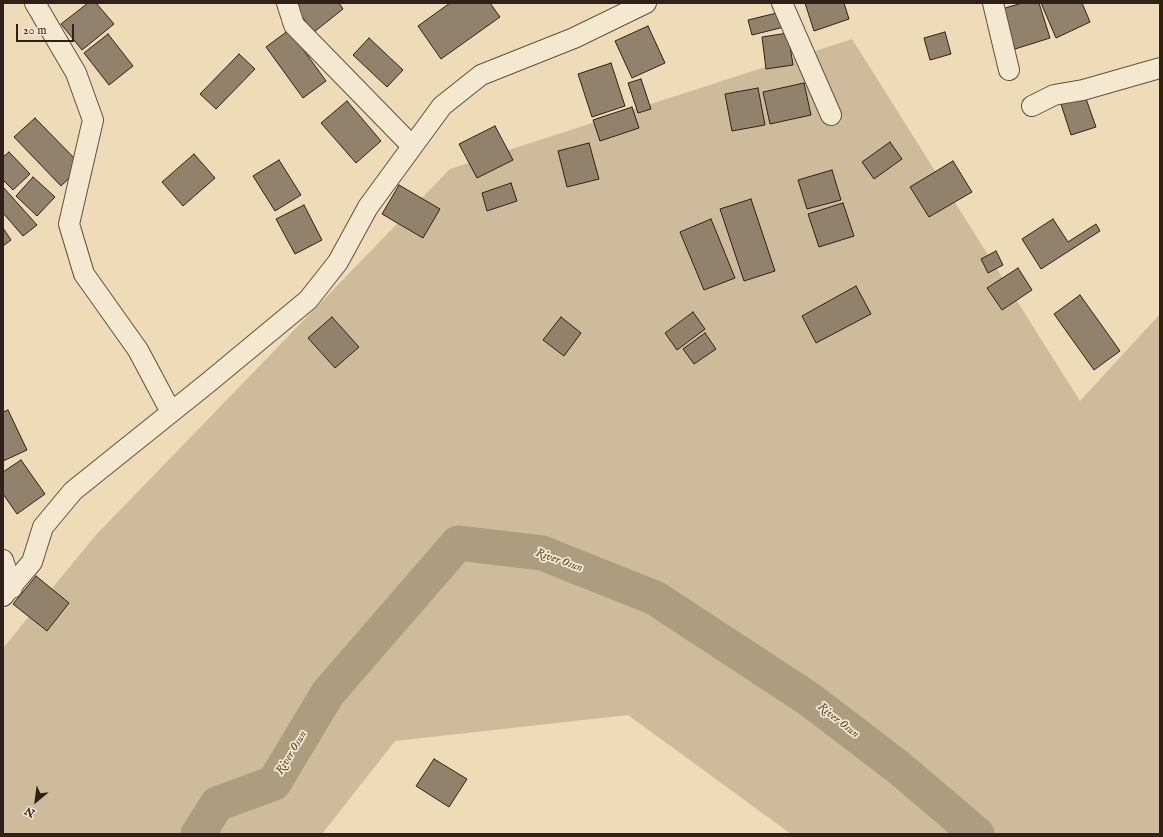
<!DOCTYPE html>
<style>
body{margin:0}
#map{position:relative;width:1163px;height:837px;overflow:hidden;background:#efdbb7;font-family:"IM FELL English",serif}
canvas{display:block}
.frame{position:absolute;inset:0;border:4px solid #302118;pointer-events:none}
.north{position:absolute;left:16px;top:781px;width:40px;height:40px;-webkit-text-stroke:3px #f5e8d0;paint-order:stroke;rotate:209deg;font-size:11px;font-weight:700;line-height:16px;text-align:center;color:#302118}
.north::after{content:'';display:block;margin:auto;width:14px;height:18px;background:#302118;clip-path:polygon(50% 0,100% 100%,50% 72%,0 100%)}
.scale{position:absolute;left:16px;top:24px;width:58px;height:18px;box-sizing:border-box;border:2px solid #302118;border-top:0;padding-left:5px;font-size:12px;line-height:14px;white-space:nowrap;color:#302118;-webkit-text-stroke:3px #f5e8d0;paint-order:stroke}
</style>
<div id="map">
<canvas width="1163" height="837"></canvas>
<div class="frame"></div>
<div class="north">N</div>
<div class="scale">20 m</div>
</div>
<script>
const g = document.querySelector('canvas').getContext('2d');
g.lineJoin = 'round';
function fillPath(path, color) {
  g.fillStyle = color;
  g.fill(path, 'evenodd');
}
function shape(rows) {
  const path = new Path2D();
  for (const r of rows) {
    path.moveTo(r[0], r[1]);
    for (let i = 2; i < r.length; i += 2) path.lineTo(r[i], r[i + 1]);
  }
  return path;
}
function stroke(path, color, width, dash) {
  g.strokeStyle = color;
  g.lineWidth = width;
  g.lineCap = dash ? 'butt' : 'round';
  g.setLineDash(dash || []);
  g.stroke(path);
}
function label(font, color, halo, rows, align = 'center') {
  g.font = font + ' "IM FELL English",serif';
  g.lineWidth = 3.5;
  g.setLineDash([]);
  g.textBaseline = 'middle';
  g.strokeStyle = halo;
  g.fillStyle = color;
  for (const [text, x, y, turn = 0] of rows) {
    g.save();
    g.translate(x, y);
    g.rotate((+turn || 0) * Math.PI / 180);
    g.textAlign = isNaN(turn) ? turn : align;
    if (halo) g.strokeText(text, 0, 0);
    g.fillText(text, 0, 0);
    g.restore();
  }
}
fillPath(shape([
 [852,39,1080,401,1160,314,1160,834,791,834,628,715,395,741,322,834,3,834,3,648,95,536,450,169]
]), '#cfbb9c');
stroke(shape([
 [198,834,217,804,274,783,328,693,458,543,542,553,655,598,809,699,898,767,977,834]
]), '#ae9c81', 35);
const building = shape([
 [88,3,96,3,114,24,82,50,61,24,88,3],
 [300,3,339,3,343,9,314,32,295,8,300,3],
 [450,3,490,3,500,17,441,59,418,26,450,3],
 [805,3,844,3,849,19,814,31,805,3],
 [1022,3,1039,3,1050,38,1015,49,1002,9,1022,3],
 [1041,3,1082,3,1090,22,1056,38,1041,3],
 [781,12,784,27,752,35,748,20,781,12],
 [648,26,665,63,632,78,615,41,648,26],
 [289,30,326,81,303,98,266,47,289,30],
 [945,32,951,54,930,60,924,38,945,32],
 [788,33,793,65,766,69,762,37,788,33],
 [108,34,133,66,109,85,84,53,108,34],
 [369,38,403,70,387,87,353,55,369,38],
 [239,54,255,69,216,109,200,94,239,54],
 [611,63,625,106,592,117,578,74,611,63],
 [641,79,651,109,638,113,628,83,641,79],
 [804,83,811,115,770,124,763,92,804,83],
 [758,88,765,125,732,131,725,94,758,88],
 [1084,93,1096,127,1071,135,1060,101,1084,93],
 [347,101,381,141,356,163,321,123,347,101],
 [632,107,639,128,600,141,593,120,632,107],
 [35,118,82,166,61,186,14,137,35,118],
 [495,126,513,160,477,178,459,144,495,126],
 [890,142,902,159,874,179,862,162,890,142],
 [589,143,599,179,567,187,558,151,589,143],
 [9,152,30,174,13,190,3,180,3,157,9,152],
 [194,154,215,178,183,206,162,182,194,154],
 [279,160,301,195,275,211,253,176,279,160],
 [953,161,972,192,929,217,910,187,953,161],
 [832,170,841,200,807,209,798,180,832,170],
 [33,177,55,197,37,216,16,196,33,177],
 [511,183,517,201,487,211,482,193,511,183],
 [399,185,440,209,423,238,382,214,399,185],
 [3,187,37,225,23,236,3,213,3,187],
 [751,199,775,271,744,281,720,209,751,199],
 [843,203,854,236,819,247,808,214,843,203],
 [304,205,322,240,295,254,276,219,304,205],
 [711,219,735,278,704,290,680,232,711,219],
 [1053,219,1068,242,1096,224,1100,231,1041,269,1022,239,1053,219],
 [3,228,11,240,3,246,3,228],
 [996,251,1003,265,988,273,981,259,996,251],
 [1018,268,1032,290,1002,310,987,288,1018,268],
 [856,286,871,314,816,343,802,316,856,286],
 [1080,295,1120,351,1094,370,1054,314,1080,295],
 [693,312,705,329,677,350,665,333,693,312],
 [332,317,359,347,335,368,308,338,332,317],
 [561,317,581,333,564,356,543,340,561,317],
 [705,333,716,349,694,364,683,349,705,333],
 [8,410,27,450,3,461,3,412,8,410],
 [21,460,45,494,17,514,3,494,3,472,21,460],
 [36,576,69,603,47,631,13,604,36,576],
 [434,759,467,779,449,807,416,786,434,759]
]);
fillPath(building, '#93826b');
stroke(building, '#302118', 1);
const street = shape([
 [35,3,76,73,93,120,69,224,84,274,138,350,171,412],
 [287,3,294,25,412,146],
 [782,3,831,115],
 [993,3,1009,70],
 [1032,106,1054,95,1083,90,1160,68],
 [3,560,12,588],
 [3,596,32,562,43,527,73,491,209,382,308,300,338,262,368,207,442,106,481,75,574,38,646,3]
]);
stroke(street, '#605040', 22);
stroke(street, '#f5e8d0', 20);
label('italic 12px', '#5c4c3d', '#f5e8d0', [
 ["River Osun",559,561,19],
 ["River Osun",838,721,38],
 ["River Osun",292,753,-59]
]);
</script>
